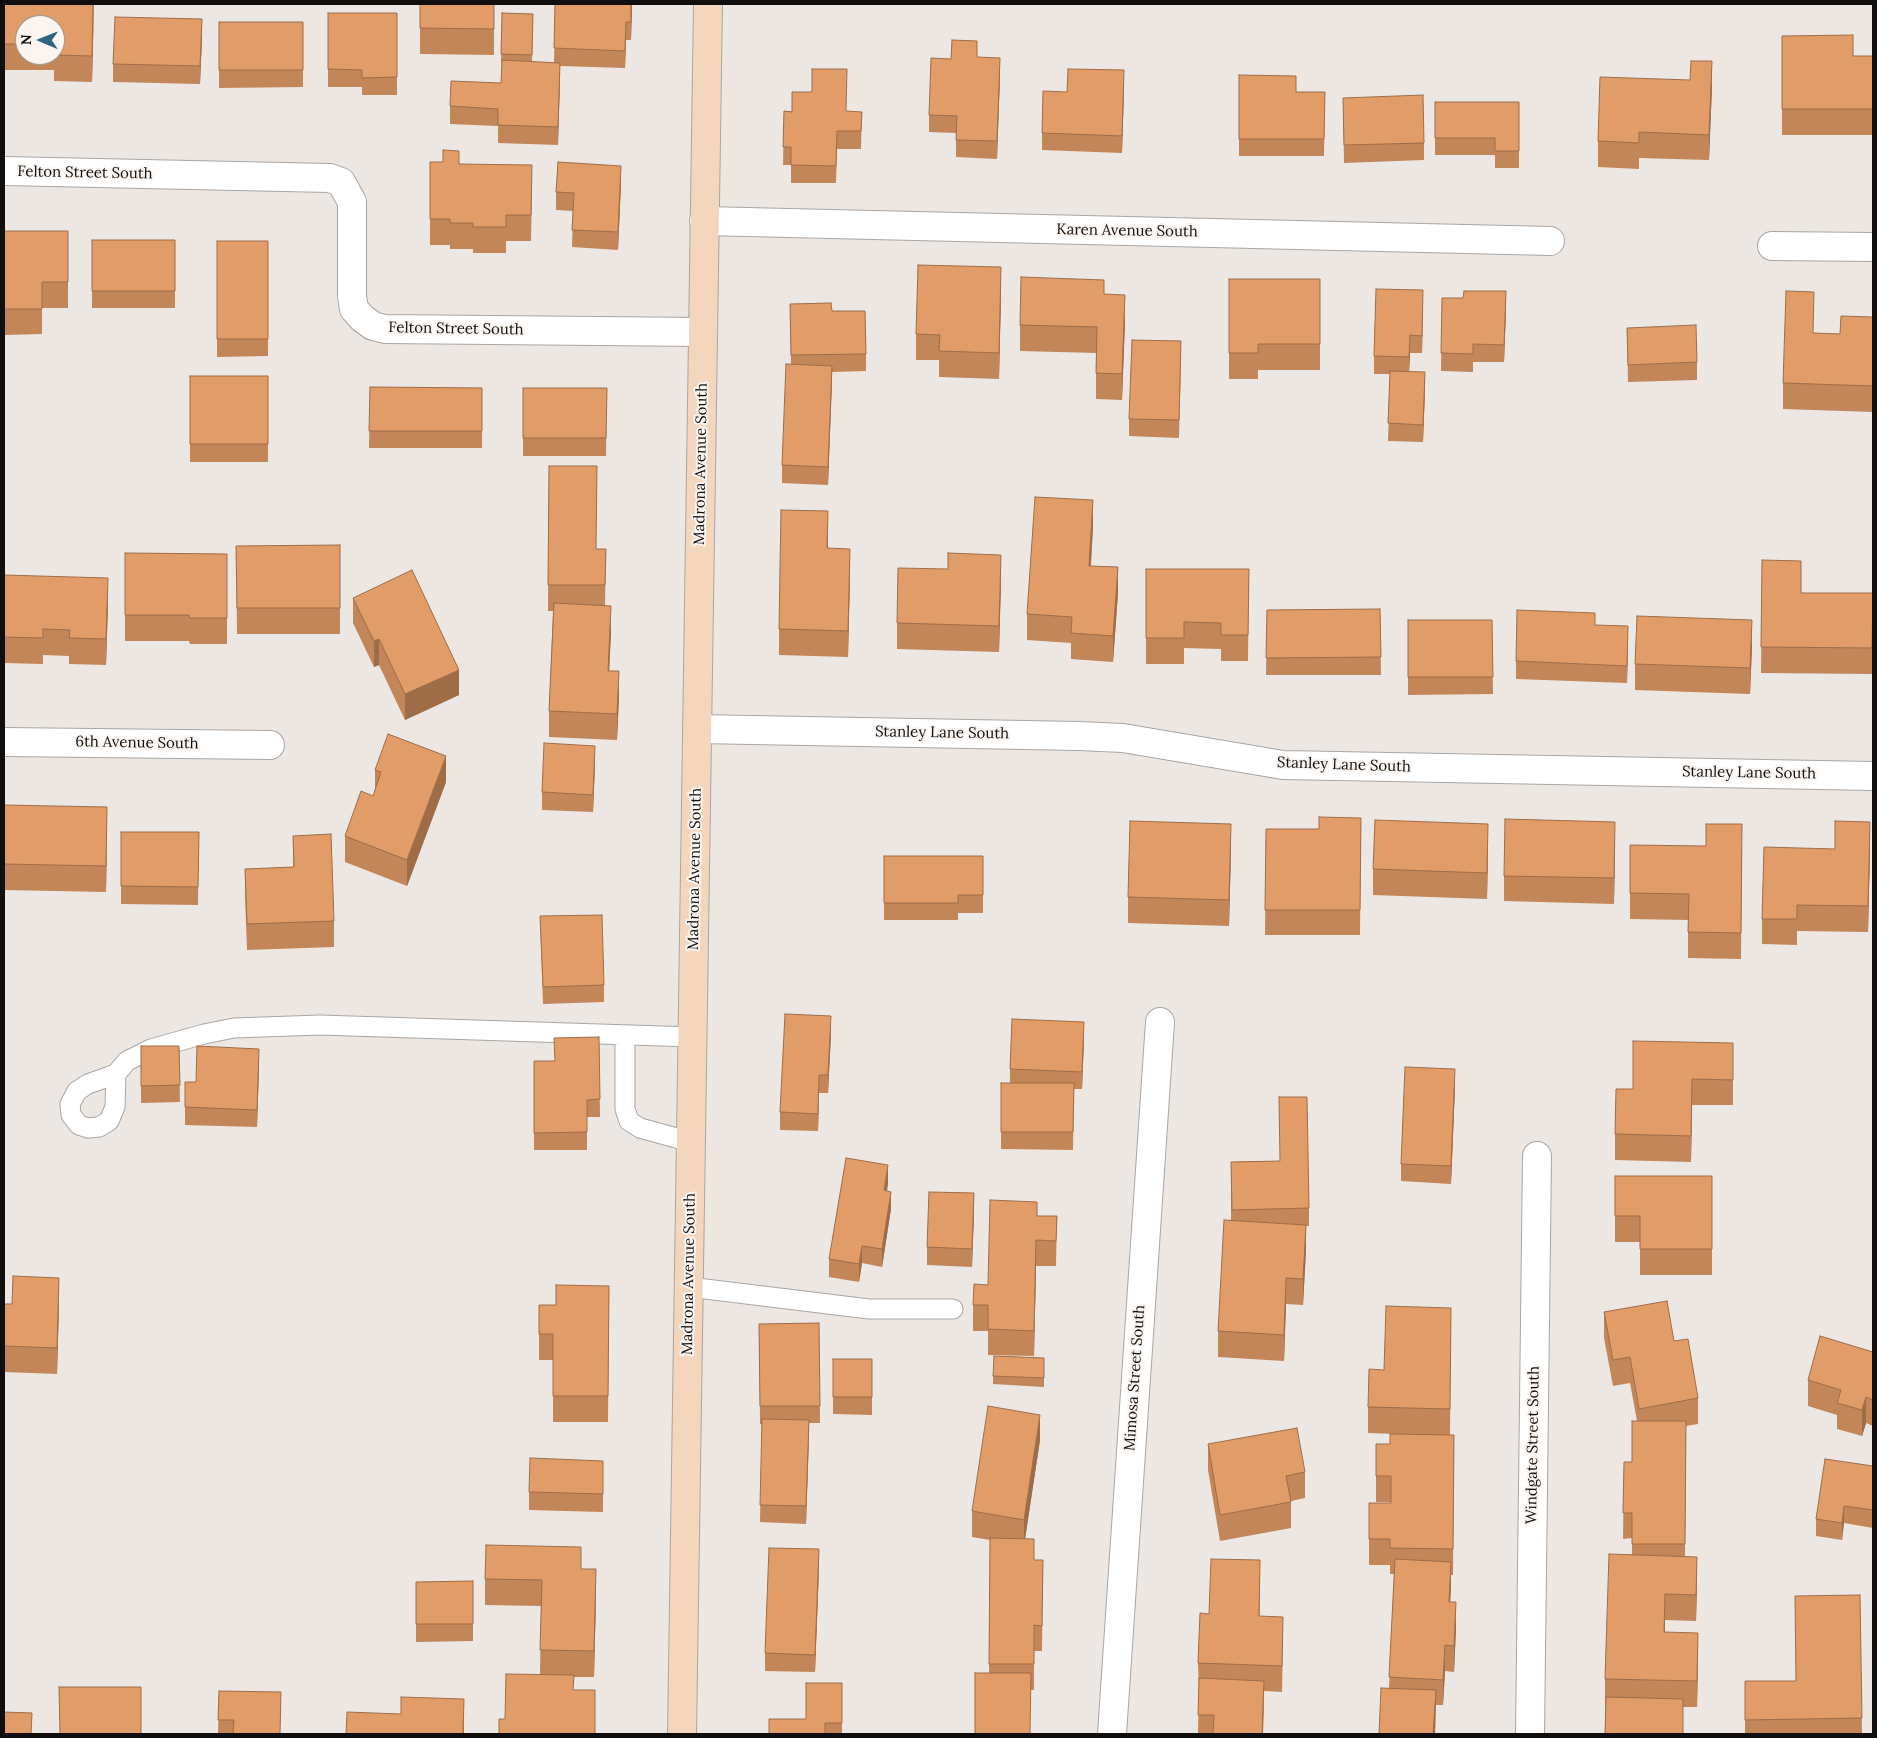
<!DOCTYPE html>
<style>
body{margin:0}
#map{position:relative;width:1877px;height:1738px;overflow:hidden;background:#ede7e3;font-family:Lora,serif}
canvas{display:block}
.frame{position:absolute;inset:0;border:5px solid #110f0e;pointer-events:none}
.north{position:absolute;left:15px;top:15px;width:50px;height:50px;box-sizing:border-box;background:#faf5f1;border:1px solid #9d9996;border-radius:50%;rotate:271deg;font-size:14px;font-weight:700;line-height:20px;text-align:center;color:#110f0e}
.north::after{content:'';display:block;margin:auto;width:18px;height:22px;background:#306581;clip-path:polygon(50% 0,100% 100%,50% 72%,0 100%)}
</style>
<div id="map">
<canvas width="1877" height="1738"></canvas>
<div class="frame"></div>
<div class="north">N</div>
</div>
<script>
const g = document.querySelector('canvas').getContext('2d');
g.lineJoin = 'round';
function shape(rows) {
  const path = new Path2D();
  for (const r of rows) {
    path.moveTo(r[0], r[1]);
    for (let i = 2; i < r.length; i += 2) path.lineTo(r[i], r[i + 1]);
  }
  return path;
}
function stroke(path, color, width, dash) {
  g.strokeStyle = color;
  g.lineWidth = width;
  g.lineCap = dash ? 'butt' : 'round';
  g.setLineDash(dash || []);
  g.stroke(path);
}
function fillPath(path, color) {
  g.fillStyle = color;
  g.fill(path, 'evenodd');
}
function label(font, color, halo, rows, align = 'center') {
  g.font = font + ' Lora,serif';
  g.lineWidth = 4;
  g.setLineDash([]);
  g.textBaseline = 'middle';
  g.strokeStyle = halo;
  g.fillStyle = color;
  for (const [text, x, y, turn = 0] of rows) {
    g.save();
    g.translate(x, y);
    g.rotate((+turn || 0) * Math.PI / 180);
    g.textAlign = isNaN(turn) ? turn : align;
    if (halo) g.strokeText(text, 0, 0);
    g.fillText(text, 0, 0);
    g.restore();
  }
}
const lane = shape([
 [625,1035,625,1109,629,1121,640,1128,691,1142],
 [116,1074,88,1084,77,1091,70,1104,71,1115,79,1125,88,1128,99,1127,109,1121,115,1107,116,1074,127,1061,151,1049,204,1034,234,1028,320,1025,693,1037],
 [689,1287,869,1309,953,1309]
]);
const street = shape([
 [4,171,330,178,341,182,352,202,352,296,354,309,362,318,373,326,385,329,702,332],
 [704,221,1550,241],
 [1772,246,1873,247],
 [697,729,1079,736,1123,738,1283,765,1873,776],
 [4,742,270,745],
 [1112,1734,1160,1022],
 [1530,1734,1537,1156]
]);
const secondary = shape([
 [682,1734,708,4]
]);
stroke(lane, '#aaa5a1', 21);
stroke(street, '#aaa5a1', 30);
stroke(secondary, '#aaa5a1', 30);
stroke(lane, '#fff', 19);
stroke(street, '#fff', 28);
stroke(secondary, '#f3d6bb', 28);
fillPath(shape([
 [4,4,94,4,92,82,54,81,54,70,4,70],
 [25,25,55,25,55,55,25,55],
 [420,4,494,4,494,55,420,54],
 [555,4,632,4,631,40,626,40,625,68,560,66,558,145,498,143,498,126,450,124,450,106,501,83,502,63,501,63,502,13,533,14,532,62,554,63],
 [328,13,397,13,397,95,362,95,362,87,328,87],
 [219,22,303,22,303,87,219,88],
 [1782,36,1853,56,1873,56,1873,135,1782,135],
 [202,37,200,84,113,82,113,64],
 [977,57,1000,75,997,159,956,157,956,133,929,132,929,115,951,59],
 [1239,75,1296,92,1325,92,1324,156,1239,156],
 [1712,87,1709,160,1639,158,1639,169,1598,167,1598,141],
 [1124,88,1122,153,1042,150,1042,133,1067,92],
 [1343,98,1424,143,1424,160,1344,163],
 [1435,102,1519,102,1519,168,1495,168,1495,155,1435,155],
 [784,111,862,112,861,149,837,149,836,183,791,183,791,165,783,165],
 [430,162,459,164,532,191,531,241,506,241,506,253,473,253,473,249,450,249,450,245,430,245],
 [621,183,618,250,572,247,573,211,556,210,556,192],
 [4,231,68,231,68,308,42,308,42,334,4,335],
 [92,240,175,240,175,308,92,308],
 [217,241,268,241,268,356,217,357],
 [1229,279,1320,279,1320,370,1258,370,1258,379,1229,379],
 [1001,293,999,379,939,377,939,360,916,360,916,334],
 [1104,294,1125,321,1122,400,1096,399,1096,353,1020,351,1020,325],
 [1442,298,1506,309,1504,362,1473,362,1473,372,1441,371],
 [790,304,832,311,866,354,866,371,832,372,828,485,782,483,782,465,791,364],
 [1423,307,1422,353,1410,353,1409,371,1425,389,1423,442,1388,441,1390,374,1374,374,1374,356],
 [1873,317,1873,412,1783,409,1783,383,1814,333,1840,334],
 [1627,328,1697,362,1697,380,1628,382],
 [1181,359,1179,438,1129,436,1129,419],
 [190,376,268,376,268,462,190,462],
 [370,387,482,388,482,448,369,448],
 [523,388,607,388,606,456,523,456],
 [549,466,596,549,606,549,605,606,611,632,609,671,619,697,617,740,549,737,549,711,553,611,548,611],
 [1093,526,1091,566,1118,593,1113,662,1071,659,1071,643,1027,640,1027,614],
 [828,537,828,548,850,574,848,657,779,655,779,629],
 [340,545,340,634,237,634,236,546],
 [125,553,227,554,227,644,190,644,189,641,125,641],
 [1762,560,1801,593,1873,593,1872,674,1761,673],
 [948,569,1001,581,999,652,897,649,897,623],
 [1146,569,1249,569,1248,661,1221,661,1221,649,1184,648,1184,664,1146,664],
 [4,575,108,604,106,665,69,664,69,656,43,655,43,664,4,663],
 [353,598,459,695,405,720,379,665,374,667,353,623],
 [1380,609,1381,675,1266,675,1267,610],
 [1408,620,1492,620,1493,694,1408,695],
 [1595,625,1628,644,1627,683,1516,679,1516,661],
 [1752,646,1750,694,1635,690,1635,664],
 [595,763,593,812,542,810,542,792],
 [375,770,446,782,407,886,345,862,345,836,373,796,375,790],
 [4,805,107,833,106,892,4,890],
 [1361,818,1360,935,1265,935,1266,829,1319,829],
 [121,832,199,832,198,905,121,904],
 [293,836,334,921,334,947,247,950,245,895,245,869,293,867],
 [1630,845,1742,850,1741,959,1688,958,1688,920,1630,919],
 [1615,848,1614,904,1504,901,1504,876],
 [1870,848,1868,932,1797,931,1797,945,1762,944,1762,919,1835,849],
 [1231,850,1229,926,1128,923,1128,897],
 [1488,850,1487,899,1373,895,1373,869],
 [884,856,983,856,983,913,958,913,958,920,884,920],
 [540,916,604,985,604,1002,543,1004],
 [831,1034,828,1093,819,1093,818,1131,780,1130,780,1112],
 [599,1037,600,1117,587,1117,587,1150,534,1150,534,1061,555,1061],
 [1084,1039,1082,1089,1074,1089,1073,1150,1001,1149,1001,1083,1010,1083,1010,1069],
 [141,1046,179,1046,180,1102,141,1103],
 [259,1066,257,1127,185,1125,185,1082,196,1082],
 [1733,1069,1733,1105,1692,1105,1691,1162,1615,1160,1615,1134,1633,1089],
 [1455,1087,1451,1184,1401,1181,1401,1164],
 [1280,1161,1309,1208,1309,1226,1306,1226,1306,1250,1303,1305,1286,1304,1284,1361,1218,1357,1218,1331,1231,1220,1231,1162],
 [1615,1176,1712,1176,1712,1275,1640,1275,1640,1242,1615,1242],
 [888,1183,887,1191,891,1209,882,1267,862,1263,859,1282,829,1277,829,1259],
 [974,1211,972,1267,927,1265,927,1247],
 [1037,1216,1057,1216,1056,1266,1036,1266,1034,1356,988,1355,988,1331,973,1331,973,1305,988,1285],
 [609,1286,608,1422,553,1422,553,1360,539,1360,539,1305,556,1305],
 [4,1304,59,1304,57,1374,4,1372],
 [1451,1308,1450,1435,1454,1435,1453,1575,1451,1575,1450,1602,1456,1628,1454,1672,1445,1671,1443,1705,1436,1705,1435,1734,1379,1734,1389,1688,1394,1574,1390,1574,1390,1565,1369,1565,1369,1503,1391,1503,1391,1502,1376,1502,1376,1444,1390,1444,1424,1435,1368,1433,1368,1407,1384,1370],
 [1604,1312,1698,1398,1698,1424,1686,1426,1685,1557,1697,1583,1696,1621,1665,1620,1665,1632,1698,1659,1697,1707,1683,1707,1683,1734,1605,1734,1605,1679,1632,1555,1632,1538,1623,1539,1624,1462,1632,1462,1637,1421,1630,1383,1613,1386,1604,1338],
 [819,1323,820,1423,809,1423,806,1524,760,1522,762,1424,760,1424,759,1324],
 [1873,1352,1873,1426,1866,1423,1862,1436,1837,1429,1837,1415,1808,1406,1808,1380],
 [833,1359,872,1359,872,1415,833,1414],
 [1044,1367,1044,1387,993,1384,993,1376],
 [1040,1440,1025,1539,1034,1560,1043,1560,1042,1651,1034,1651,1034,1690,1031,1690,989,1673,990,1540,972,1537,972,1511],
 [1208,1444,1305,1472,1305,1498,1291,1501,1291,1528,1220,1541,1208,1470],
 [603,1461,603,1512,529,1510,529,1492],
 [1873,1466,1873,1528,1844,1523,1842,1540,1816,1536,1816,1519],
 [819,1567,815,1672,765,1671,765,1653],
 [581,1569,596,1595,594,1677,574,1677,540,1674,541,1606,485,1605,485,1579],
 [473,1581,473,1641,416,1642,416,1582],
 [1260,1586,1259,1616,1283,1643,1282,1692,1264,1691,1263,1734,1198,1734,1199,1689,1198,1663,1209,1614],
 [1860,1595,1862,1734,1745,1734,1745,1681,1795,1681],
 [842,1683,842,1734,769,1734,806,1719],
 [219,1691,280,1734,218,1734]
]), '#c28659');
fillPath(shape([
 [94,4,92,82,92,56],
 [631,4,632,4,631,40],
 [202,19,202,37,200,84,200,66],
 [626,22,626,40,625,68,625,51],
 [1000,58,1000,75,997,159,997,141],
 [1712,61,1712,87,1709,160,1709,135],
 [560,63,560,81,558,145,558,127],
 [1124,70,1124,88,1122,153,1122,136],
 [621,166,621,183,618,250,618,232],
 [1001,267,1001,293,999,379,999,353],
 [1423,290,1423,307,1422,353,1422,336],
 [1506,291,1506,309,1504,362,1504,345],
 [1125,295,1125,321,1122,400,1122,374],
 [1410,335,1410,353,1409,375,1409,357],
 [832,366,832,383,828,485,828,467],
 [1425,372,1425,389,1423,442,1423,425],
 [1093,500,1093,526,1089,591,1089,566],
 [828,511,828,537,827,574,827,548],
 [850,549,850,574,848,657,848,631],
 [1001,555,1001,581,999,652,999,626],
 [1118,567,1118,593,1113,662,1113,636],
 [108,578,108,604,106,665,106,639],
 [611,606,611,632,608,696,608,671],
 [1752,620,1752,646,1750,694,1750,668],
 [1628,626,1628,644,1627,683,1627,666],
 [379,639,379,665,374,667,374,641],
 [459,670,459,695,405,720,405,694],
 [619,671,619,697,617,740,617,714],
 [595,746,595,763,593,812,593,795],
 [446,756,446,782,407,886,407,860],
 [107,807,107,833,106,892,106,866],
 [1615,822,1615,848,1614,904,1614,878],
 [1870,822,1870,848,1868,932,1868,906],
 [1231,824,1231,850,1229,926,1229,900],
 [1488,824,1488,850,1487,899,1487,873],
 [831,1016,831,1034,828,1093,828,1075],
 [1084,1022,1084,1039,1082,1089,1082,1072],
 [259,1049,259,1066,257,1127,257,1110],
 [1455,1069,1455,1087,1451,1184,1451,1166],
 [819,1075,819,1093,818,1131,818,1114],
 [1692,1079,1692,1105,1691,1162,1691,1136],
 [888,1165,888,1183,884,1208,884,1190],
 [891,1192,891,1209,882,1267,882,1249],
 [974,1193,974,1211,972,1267,972,1249],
 [1306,1225,1306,1250,1303,1305,1303,1279],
 [1036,1240,1036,1266,1034,1356,1034,1331],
 [862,1246,862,1263,859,1282,859,1264],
 [59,1278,59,1304,57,1374,57,1348],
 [1286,1278,1286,1304,1284,1361,1284,1335],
 [1866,1397,1866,1423,1862,1436,1862,1410],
 [1040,1415,1040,1440,1024,1546,1024,1520],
 [809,1420,809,1438,806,1524,806,1506],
 [1844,1506,1844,1523,1842,1540,1842,1523],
 [819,1549,819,1567,815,1672,815,1655],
 [1697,1557,1697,1583,1696,1621,1696,1595],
 [1260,1560,1260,1586,1259,1642,1259,1616],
 [1451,1562,1451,1588,1449,1628,1449,1602],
 [596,1569,596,1595,594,1677,594,1651],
 [1665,1594,1665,1620,1664,1658,1664,1632],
 [1456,1602,1456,1628,1454,1672,1454,1646],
 [1698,1633,1698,1659,1697,1707,1697,1681],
 [1445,1645,1445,1671,1443,1705,1443,1680],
 [1264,1681,1263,1734,1262,1734],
 [1436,1690,1435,1734,1433,1734],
 [464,1699,464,1734,463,1734]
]), '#9e6d48');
const building = shape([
 [4,4,93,4,92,56,54,55,55,55,55,25,25,25,25,44,4,44,4,4],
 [420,4,494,4,494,29,420,28,420,4],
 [555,4,631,4,631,22,626,22,625,51,554,48,555,4],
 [328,13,397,13,397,77,362,78,362,70,328,69,328,13],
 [502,13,533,14,532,55,501,54,502,13],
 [115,17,202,19,200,66,113,64,115,17],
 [219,22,303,22,303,70,219,70,219,22],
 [1853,35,1853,56,1873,56,1873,109,1782,109,1782,36,1853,35],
 [952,40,977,41,977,57,1000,58,997,141,956,140,957,116,929,115,931,58,951,59,952,40],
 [502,60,560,63,558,127,498,125,498,109,450,106,451,81,501,83,502,60],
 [1691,61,1712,61,1709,135,1639,132,1639,143,1598,141,1600,77,1690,80,1691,61],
 [812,69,847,69,846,111,862,112,861,131,837,131,836,166,791,165,791,147,783,147,784,111,792,112,792,92,812,92,812,69],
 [1068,69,1124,70,1122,136,1042,133,1043,91,1067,92,1068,69],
 [1239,75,1296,76,1296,92,1325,92,1324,139,1239,139,1239,75],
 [1423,95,1424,143,1344,145,1343,98,1423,95],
 [1435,102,1519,102,1519,151,1495,151,1495,138,1435,138,1435,102],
 [443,150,459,151,459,164,532,165,531,215,506,215,506,227,473,227,473,223,450,223,450,219,430,219,430,162,443,162,443,150],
 [558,162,621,166,618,232,572,230,574,193,556,192,558,162],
 [4,231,68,231,68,282,42,282,42,309,4,309,4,231],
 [92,240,175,240,175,291,92,291,92,240],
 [217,241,268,241,268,339,217,339,217,241],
 [918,265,1001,267,999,353,939,351,940,335,916,334,918,265],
 [1021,277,1104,280,1104,294,1125,295,1122,374,1096,373,1097,327,1020,325,1021,277],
 [1229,279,1320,279,1320,344,1258,344,1258,353,1229,353,1229,279],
 [1376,289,1423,290,1422,336,1410,335,1409,357,1374,356,1376,289],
 [1464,291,1506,291,1504,345,1473,344,1473,354,1441,353,1442,298,1463,298,1464,291],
 [1786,291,1814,292,1813,333,1840,334,1841,316,1873,317,1873,386,1783,383,1786,291],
 [831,303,832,311,865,311,866,354,791,355,790,304,831,303],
 [1696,325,1697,362,1628,365,1627,328,1696,325],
 [1132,340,1181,341,1179,420,1129,419,1132,340],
 [786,364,832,366,828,467,782,465,786,364],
 [1390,371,1425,372,1423,425,1388,423,1390,371],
 [190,376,268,376,268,444,190,444,190,376],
 [370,387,482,388,482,431,369,431,370,387],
 [523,388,607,388,606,438,523,438,523,388],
 [549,466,597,466,596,549,606,549,605,585,548,585,549,466],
 [1035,497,1093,500,1089,566,1118,567,1113,636,1071,633,1072,617,1027,614,1035,497],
 [781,510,828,511,827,548,850,549,848,631,779,629,781,510],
 [340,545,340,608,237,608,236,546,340,545],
 [125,553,227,554,227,618,190,618,189,615,125,615,125,553],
 [948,553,1001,555,999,626,897,623,898,568,948,569,948,553],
 [1762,560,1801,561,1801,593,1873,593,1872,648,1761,647,1762,560],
 [1146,569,1249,569,1248,635,1221,635,1221,623,1184,622,1184,638,1146,638,1146,569],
 [412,570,459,670,405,694,379,639,374,641,353,598,412,570],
 [4,575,108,578,106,639,69,638,70,630,43,629,43,638,4,637,4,575],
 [554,603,611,606,608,671,619,671,617,714,549,711,554,603],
 [1380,609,1381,657,1266,658,1267,610,1380,609],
 [1517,610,1595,613,1595,625,1628,626,1627,666,1516,661,1517,610],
 [1637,616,1752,620,1750,668,1635,664,1637,616],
 [1408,620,1492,620,1493,677,1408,677,1408,620],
 [388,734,446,756,407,860,345,836,361,791,373,796,381,772,375,770,388,734],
 [544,743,595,746,593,795,542,792,544,743],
 [4,805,107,807,106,866,4,864,4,805],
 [1319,817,1361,818,1360,910,1265,910,1266,829,1319,829,1319,817],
 [1505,819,1615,822,1614,878,1504,876,1505,819],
 [1375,820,1488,824,1487,873,1373,869,1375,820],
 [1130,821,1231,824,1229,900,1128,897,1130,821],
 [1835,821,1870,822,1868,906,1797,905,1797,919,1762,919,1764,847,1835,849,1835,821],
 [1706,824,1742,824,1741,933,1688,932,1689,894,1630,893,1630,845,1706,846,1706,824],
 [121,832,199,832,198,887,121,886,121,832],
 [331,834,334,921,247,924,245,869,294,867,293,836,331,834],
 [884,856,983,856,983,895,958,895,958,903,884,903,884,856],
 [602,915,604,985,543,987,540,916,602,915],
 [785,1014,831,1016,828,1075,819,1075,818,1114,780,1112,785,1014],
 [1012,1019,1084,1022,1082,1072,1010,1069,1012,1019],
 [599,1037,600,1099,587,1100,587,1132,534,1133,534,1061,555,1061,554,1038,599,1037],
 [1633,1041,1733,1043,1733,1080,1692,1079,1691,1136,1615,1134,1616,1089,1633,1089,1633,1041],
 [141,1046,179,1046,180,1085,141,1086,141,1046],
 [197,1046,259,1049,257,1110,185,1107,185,1082,196,1082,197,1046],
 [1405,1067,1455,1069,1451,1166,1401,1164,1405,1067],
 [1001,1083,1074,1083,1073,1132,1001,1132,1001,1083],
 [1279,1097,1307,1097,1309,1208,1232,1210,1231,1162,1280,1161,1279,1097],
 [846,1158,888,1165,884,1190,891,1192,882,1249,862,1246,859,1264,829,1259,846,1158],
 [1615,1176,1712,1176,1712,1249,1640,1249,1640,1216,1615,1216,1615,1176],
 [929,1192,974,1193,972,1249,927,1247,929,1192],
 [990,1200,1037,1202,1037,1216,1057,1216,1056,1241,1036,1240,1034,1331,988,1329,988,1305,973,1305,974,1284,988,1285,990,1200],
 [1224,1220,1306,1225,1303,1279,1286,1278,1284,1335,1218,1331,1224,1220],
 [13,1276,59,1278,57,1348,4,1346,4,1304,12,1304,13,1276],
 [556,1285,609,1286,608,1396,553,1396,553,1334,539,1334,539,1305,556,1305,556,1285],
 [1667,1301,1674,1341,1688,1339,1698,1398,1639,1409,1630,1357,1613,1360,1604,1312,1667,1301],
 [1386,1306,1451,1308,1450,1409,1368,1407,1369,1369,1384,1370,1386,1306],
 [819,1323,820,1406,760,1406,759,1324,819,1323],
 [1820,1336,1873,1352,1873,1400,1866,1397,1862,1410,1837,1403,1841,1390,1808,1380,1820,1336],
 [994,1356,1044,1358,1044,1378,993,1376,994,1356],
 [833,1359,872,1359,872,1397,833,1397,833,1359],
 [988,1406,1040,1415,1024,1520,972,1511,988,1406],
 [762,1419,809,1420,806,1506,760,1505,762,1419],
 [1632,1421,1686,1421,1685,1544,1632,1544,1632,1513,1623,1513,1624,1462,1632,1462,1632,1421],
 [1297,1428,1305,1472,1286,1476,1291,1502,1220,1515,1208,1444,1297,1428],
 [1390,1434,1454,1435,1453,1549,1390,1548,1390,1539,1369,1539,1369,1503,1391,1503,1391,1476,1376,1476,1376,1444,1390,1444,1390,1434],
 [530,1458,603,1461,603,1494,529,1492,530,1458],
 [1825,1459,1873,1466,1873,1510,1844,1506,1842,1523,1816,1519,1825,1459],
 [990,1538,1034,1539,1034,1560,1043,1560,1042,1626,1034,1625,1034,1664,989,1664,990,1538],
 [486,1545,581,1547,581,1569,596,1569,594,1651,540,1650,542,1580,485,1579,486,1545],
 [769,1548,819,1549,815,1655,765,1653,769,1548],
 [1609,1554,1697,1557,1696,1595,1665,1594,1664,1632,1698,1633,1697,1681,1605,1679,1609,1554],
 [1211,1559,1260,1560,1259,1616,1283,1617,1282,1666,1198,1663,1200,1613,1209,1614,1211,1559],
 [1395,1559,1451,1562,1449,1602,1456,1602,1454,1646,1445,1645,1443,1680,1389,1677,1395,1559],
 [473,1581,473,1624,416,1624,416,1582,473,1581],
 [1860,1595,1862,1718,1745,1720,1745,1681,1796,1681,1795,1596,1860,1595],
 [975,1673,1031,1673,1030,1734,975,1734,975,1673],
 [506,1674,574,1675,573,1690,595,1690,595,1734,499,1734,499,1719,505,1719,506,1674],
 [1199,1678,1264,1681,1262,1734,1213,1734,1214,1715,1198,1715,1199,1678],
 [806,1683,842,1683,842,1723,825,1723,825,1734,769,1734,769,1719,806,1719,806,1683],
 [59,1687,141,1687,141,1734,60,1734,59,1687],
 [1381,1688,1436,1690,1433,1734,1379,1734,1381,1688],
 [219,1691,281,1692,280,1734,233,1734,234,1720,218,1720,219,1691],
 [401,1697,464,1699,463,1734,346,1734,347,1712,401,1714,401,1697],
 [1606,1697,1683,1699,1683,1734,1605,1734,1606,1697],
 [4,1712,32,1713,31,1734,4,1734,4,1712]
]);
fillPath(building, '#e19c67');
stroke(building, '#9e6d48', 1);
label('15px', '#110f0e', '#faf5f1', [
 ["Felton Street South",85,173,1],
 ["Karen Avenue South",1127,231,1],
 ["Felton Street South",456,329,1],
 ["Madrona Avenue South",701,464,-89],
 ["Stanley Lane South",942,733,1],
 ["6th Avenue South",137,743,1],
 ["Stanley Lane South",1344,765,2],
 ["Stanley Lane South",1749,773,1],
 ["Madrona Avenue South",695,869,-89],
 ["Madrona Avenue South",689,1274,-89],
 ["Mimosa Street South",1135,1378,-86],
 ["Windgate Street South",1533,1445,-89]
]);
</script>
